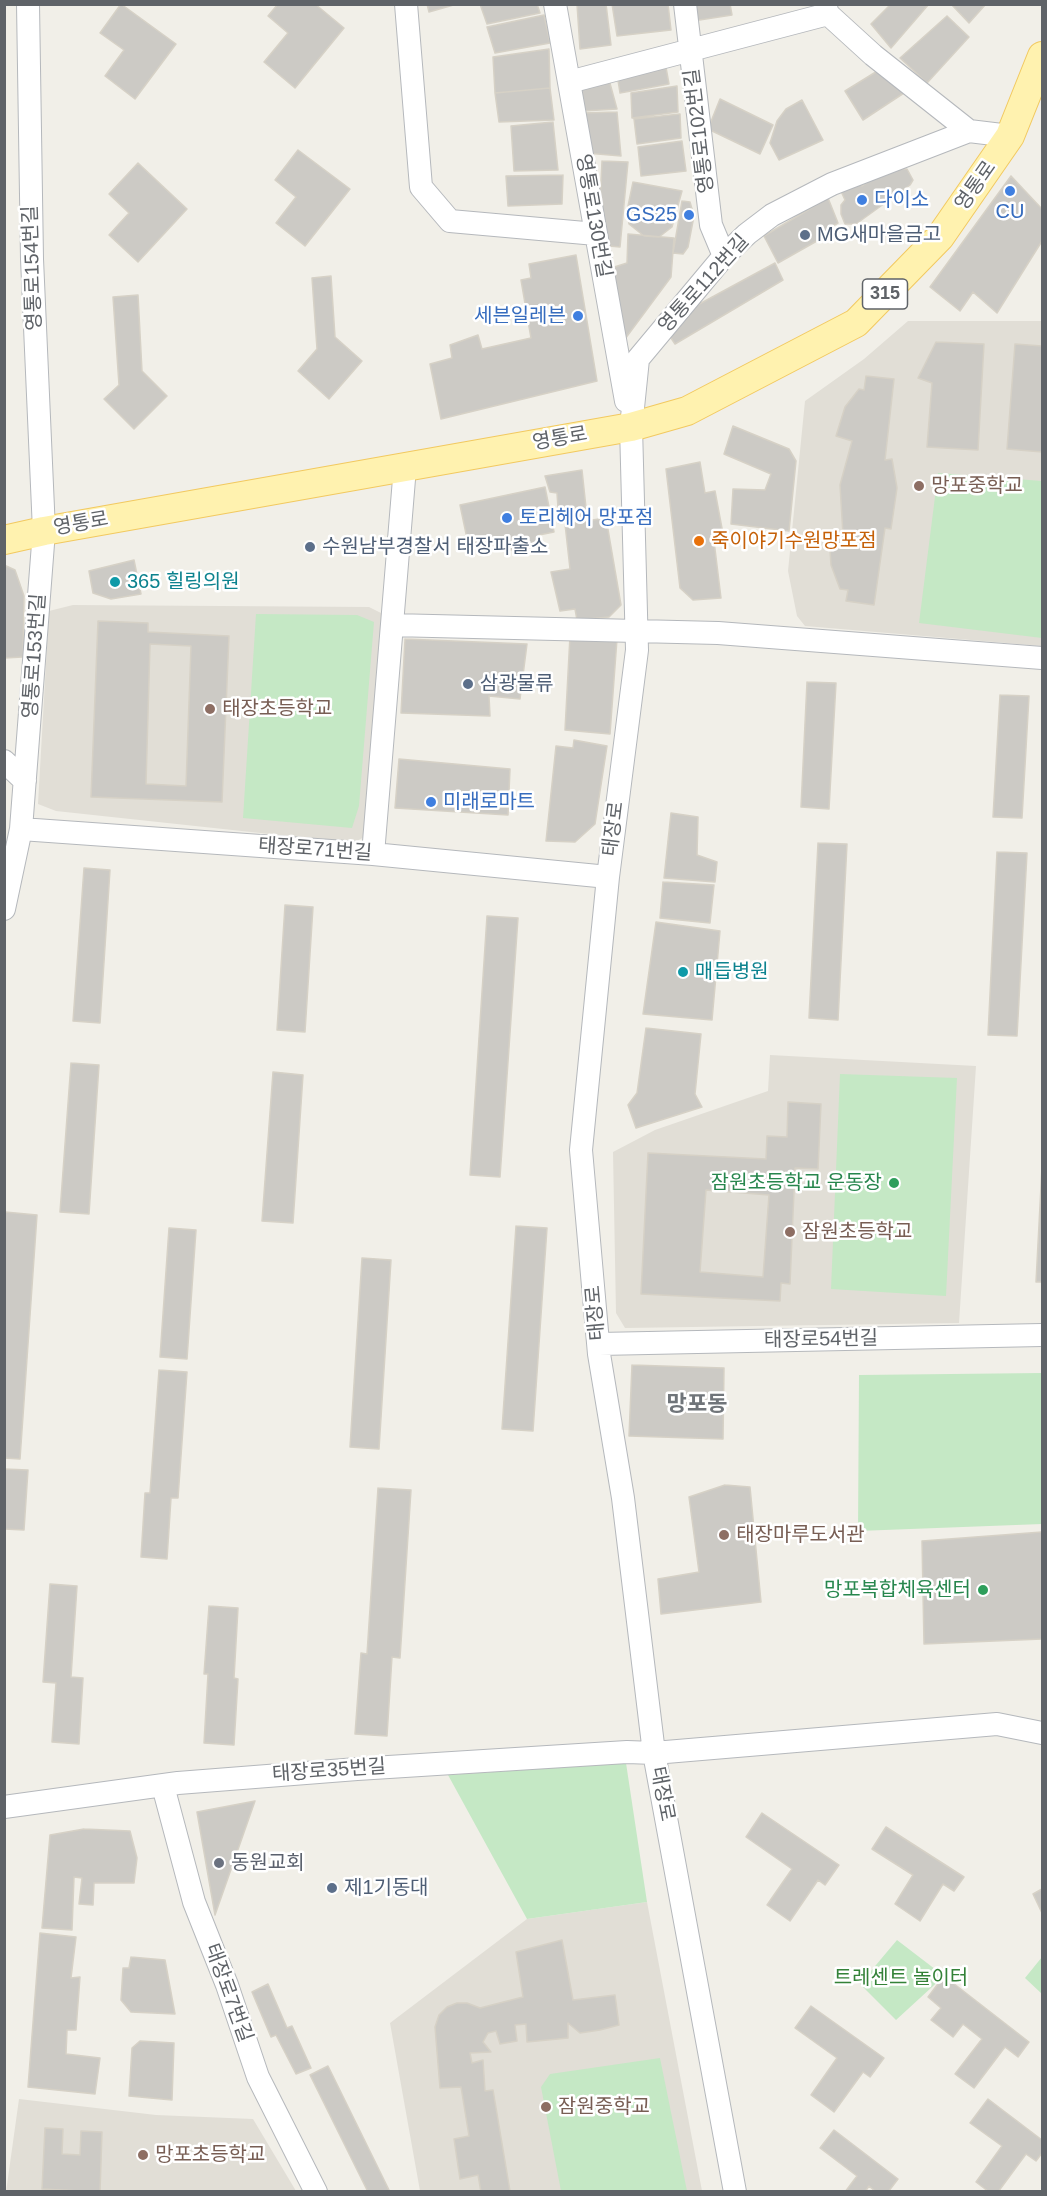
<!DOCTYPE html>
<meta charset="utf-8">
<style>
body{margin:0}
#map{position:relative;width:1047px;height:2196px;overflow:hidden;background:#f1efe8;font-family:Helvetica,sans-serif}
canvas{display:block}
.frame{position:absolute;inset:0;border:6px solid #5f6368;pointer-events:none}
</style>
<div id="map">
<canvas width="1047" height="2196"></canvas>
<div class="frame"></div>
</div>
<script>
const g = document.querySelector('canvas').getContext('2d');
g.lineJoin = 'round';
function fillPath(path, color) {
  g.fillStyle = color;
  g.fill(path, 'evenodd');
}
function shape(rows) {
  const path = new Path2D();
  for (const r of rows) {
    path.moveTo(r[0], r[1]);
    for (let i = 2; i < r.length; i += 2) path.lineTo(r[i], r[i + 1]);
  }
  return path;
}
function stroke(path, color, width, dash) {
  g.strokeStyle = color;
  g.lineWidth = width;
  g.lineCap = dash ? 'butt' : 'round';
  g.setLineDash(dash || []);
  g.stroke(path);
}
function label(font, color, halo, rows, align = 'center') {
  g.font = font + ' Helvetica,"Noto Sans KR",sans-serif';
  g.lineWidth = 5;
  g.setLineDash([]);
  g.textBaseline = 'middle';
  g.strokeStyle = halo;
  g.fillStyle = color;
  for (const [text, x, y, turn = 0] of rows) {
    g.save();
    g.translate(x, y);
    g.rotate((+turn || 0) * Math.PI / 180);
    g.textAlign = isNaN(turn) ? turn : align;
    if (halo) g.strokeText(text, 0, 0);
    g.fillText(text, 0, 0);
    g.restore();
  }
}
fillPath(shape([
 [908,321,1042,321,1042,646,805,626,797,616,788,571,805,401,864,359],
 [73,605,369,607,383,614,368,835,353,843,56,811,38,804,49,611],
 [770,1055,976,1066,959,1323,625,1328,616,1313,613,1152,655,1130,768,1091],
 [647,1902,702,2191,420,2191,390,2023,527,1919],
 [19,2099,156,2115,253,2119,296,2191,6,2192]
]), '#e1ded6');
fillPath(shape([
 [938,473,1042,481,1042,638,919,623],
 [256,614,357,615,374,622,359,806,352,828,243,818],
 [840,1074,957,1078,946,1296,831,1289],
 [1042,1373,1042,1524,858,1531,859,1375],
 [626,1763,647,1902,527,1919,448,1775],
 [897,1940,944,1976,896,2020,860,1984],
 [1042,1957,1042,1994,1025,1978],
 [660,2058,687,2191,561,2191,541,2087,550,2074]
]), '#c5e8c5');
const building = shape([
 [121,4,176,44,135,99,105,76,124,50,100,33,121,4],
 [278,4,315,4,344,28,295,88,264,62,288,33,268,16,278,4],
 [427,4,457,4,429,12,427,4],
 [480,4,537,4,540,13,487,24,480,4],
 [577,4,606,4,611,45,580,49,577,4],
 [612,4,668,4,671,30,617,36,612,4],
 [692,4,730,4,732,15,693,21,692,4],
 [891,4,929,4,891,48,871,24,891,4],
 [951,4,986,4,969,23,951,4],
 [544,15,550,43,495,53,487,27,544,15],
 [947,16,969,37,927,83,900,58,947,16],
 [549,49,550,88,495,93,493,57,549,49],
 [665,62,669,84,620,93,617,74,665,62],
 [879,70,907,91,863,120,845,91,879,70],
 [608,76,617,109,583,111,577,84,608,76],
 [677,86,678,112,632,118,631,93,677,86],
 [550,88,554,120,499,122,495,93,550,88],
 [720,99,773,125,760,154,708,129,720,99],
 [802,100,823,140,779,160,770,143,777,121,786,109,802,100],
 [617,112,621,156,586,153,583,113,617,112],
 [680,114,681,138,637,144,634,119,680,114],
 [553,122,558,170,514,171,511,126,553,122],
 [682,141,686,171,641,176,638,147,682,141],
 [298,150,350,189,305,246,276,223,296,197,275,180,298,150],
 [602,161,628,162,620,247,598,245,602,161],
 [138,163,187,209,138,262,109,235,129,213,109,194,138,163],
 [887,169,907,169,913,180,910,185,856,224,845,224,841,214,841,205,845,200,840,189,857,179,862,186,887,169],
 [563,175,562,204,508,206,506,176,563,175],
 [1011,176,1042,209,1042,241,997,313,973,292,960,311,930,287,1011,176],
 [633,182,682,191,672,227,659,237,644,236,629,224,627,211,633,182],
 [828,198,838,223,829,228,831,233,778,263,764,236,828,198],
 [682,201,690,202,694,216,688,247,683,254,673,253,682,201],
 [628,234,674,238,671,277,625,339,608,269,627,263,628,234],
 [576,255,597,381,441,419,430,364,452,358,450,345,478,335,482,349,531,338,521,280,531,278,529,264,576,255],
 [775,263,783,280,675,344,669,335,692,308,775,263],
 [331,276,335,337,362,361,329,399,298,371,317,349,312,278,331,276],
 [138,295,142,371,167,396,134,429,104,399,119,385,113,297,138,295],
 [936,342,984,344,978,450,927,447,932,383,918,378,936,342],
 [1015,344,1042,346,1042,452,1007,449,1015,344],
 [866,376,894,379,885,460,892,459,897,488,891,529,885,528,874,605,846,601,848,590,840,589,831,565,829,536,843,535,840,485,852,441,836,436,845,407,859,389,864,390,866,376],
 [733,426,789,449,796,461,789,531,731,524,733,489,765,490,771,474,724,454,733,426],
 [700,462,705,493,715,491,724,539,714,541,721,598,693,600,680,588,666,469,700,462],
 [582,470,587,517,559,523,557,493,550,492,545,476,582,470],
 [545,487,554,532,539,535,541,544,505,551,500,541,469,548,460,505,545,487],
 [606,518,621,605,609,617,577,620,575,609,560,611,551,572,570,569,565,524,606,518],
 [134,560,141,594,111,599,93,593,89,571,134,560],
 [4,565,15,570,24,596,23,657,4,658,4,565],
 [98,621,148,623,148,632,229,636,222,802,91,797,98,621],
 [150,644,191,646,186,786,146,784,150,644],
 [570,636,617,639,610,734,565,730,570,636],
 [405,639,527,644,520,699,489,696,490,716,401,713,405,639],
 [807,682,836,683,829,809,801,807,807,682],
 [1000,695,1029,696,1022,818,993,817,1000,695],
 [574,740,607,746,595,824,575,842,546,841,556,746,573,748,574,740],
 [399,759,510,769,508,815,395,808,399,759],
 [671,813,698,817,697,855,717,862,715,882,664,878,671,813],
 [818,843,847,844,838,1020,809,1018,818,843],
 [997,852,1027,853,1017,1036,988,1035,997,852],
 [84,868,110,870,100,1023,73,1021,84,868],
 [663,882,714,885,710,923,660,918,663,882],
 [285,905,313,907,305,1032,277,1030,285,905],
 [487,916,518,918,500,1177,470,1175,487,916],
 [656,922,720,931,712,1020,643,1014,656,922],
 [646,1028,701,1034,695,1094,702,1107,636,1128,628,1105,637,1093,646,1028],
 [71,1063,99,1065,89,1214,60,1212,71,1063],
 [273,1072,303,1075,293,1223,262,1221,273,1072],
 [788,1102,821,1104,818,1169,795,1168,790,1284,781,1283,780,1301,641,1294,648,1153,766,1159,767,1136,787,1137,788,1102],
 [706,1190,769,1195,763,1277,700,1272,706,1190],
 [1042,1167,1042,1282,1036,1282,1042,1167],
 [5,1212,37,1215,20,1459,4,1458,5,1212],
 [516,1226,547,1228,533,1431,502,1429,516,1226],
 [169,1228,196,1230,187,1359,160,1357,169,1228],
 [362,1258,391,1260,379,1449,350,1447,362,1258],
 [632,1365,724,1368,723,1439,629,1436,632,1365],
 [159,1370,187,1372,178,1498,171,1498,167,1559,141,1557,145,1493,150,1493,159,1370],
 [4,1469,28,1470,24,1530,4,1529,4,1469],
 [725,1485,750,1487,761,1602,661,1614,658,1579,699,1572,689,1497,725,1485],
 [378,1488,411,1490,400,1658,392,1657,387,1736,355,1734,361,1653,367,1654,378,1488],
 [1042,1532,1042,1639,924,1644,922,1541,1042,1532],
 [50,1584,77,1586,71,1677,83,1678,79,1744,52,1742,56,1683,43,1682,50,1584],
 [209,1606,238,1608,234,1678,238,1679,234,1745,204,1743,208,1674,204,1674,209,1606],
 [255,1801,215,1915,197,1812,255,1801],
 [762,1813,839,1865,825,1885,818,1880,790,1921,767,1905,792,1869,746,1837,762,1813],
 [886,1827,964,1877,954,1891,943,1884,920,1921,895,1904,913,1875,872,1849,886,1827],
 [84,1829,130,1831,137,1858,134,1883,94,1883,93,1905,79,1904,82,1878,74,1877,72,1930,42,1928,50,1835,84,1829],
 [1042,1889,1042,1913,1033,1894,1042,1889],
 [40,1933,76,1937,71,1978,80,1977,76,2030,67,2030,66,2054,100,2058,95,2094,28,2087,40,1933],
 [562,1940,573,2000,615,1995,619,2025,600,2030,580,2033,568,2023,568,2038,527,2042,526,2024,515,2025,517,2041,500,2044,496,2031,488,2033,483,2042,491,2052,470,2053,472,2063,483,2060,485,2091,493,2090,510,2191,481,2192,478,2175,460,2179,454,2139,469,2136,461,2087,440,2088,435,2027,439,2015,447,2007,457,2003,467,2003,480,2008,523,1997,516,1952,562,1940],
 [131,1957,165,1960,175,2014,131,2012,121,2000,123,1968,129,1968,131,1957],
 [944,1976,1029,2042,1018,2057,1005,2047,974,2088,955,2074,982,2039,963,2024,953,2037,931,2020,941,2008,928,1997,944,1976],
 [268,1984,287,2028,292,2026,311,2068,296,2074,276,2035,271,2037,252,1992,268,1984],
 [811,2006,884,2058,870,2077,863,2072,834,2112,811,2095,837,2058,795,2028,811,2006],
 [140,2041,174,2043,172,2100,129,2096,132,2048,140,2041],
 [328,2066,390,2192,368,2192,310,2075,328,2066],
 [988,2099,1042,2140,1042,2153,1036,2161,1026,2154,998,2192,989,2192,976,2182,1002,2146,970,2123,988,2099],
 [45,2128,63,2129,62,2154,80,2155,81,2131,102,2132,100,2192,42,2189,45,2128],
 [834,2130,898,2179,888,2192,876,2192,869,2186,865,2192,845,2192,857,2176,820,2148,834,2130]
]);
fillPath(building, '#cccac5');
stroke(building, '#d6d1c6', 1.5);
const minor = shape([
 [406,4,421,187,450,221,596,234],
 [555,4,626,401],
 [685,4,711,225,724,256],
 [825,4,828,14,873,55,969,131,1010,136],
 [569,82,828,14],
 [392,625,718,633,1042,658],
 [4,761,25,781],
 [21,829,373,854,608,877],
 [373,854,405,467],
 [4,909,21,829,44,531,32,259,28,4],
 [599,1344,1042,1335],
 [163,1786,194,1902,227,1985,258,2077,316,2192],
 [4,1807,178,1783,357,1769,627,1752,654,1753,997,1724,1042,1733],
 [735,2192,654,1753,623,1498,599,1354,581,1150,608,877,637,650,631,427,638,359,724,256,747,234,772,215,832,184,969,131]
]);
const major = shape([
 [4,540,44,531,631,427,687,411,856,323,940,237,1010,136,1042,56]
]);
stroke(minor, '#b5b8bc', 24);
stroke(major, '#f2c960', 30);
stroke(minor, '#fff', 22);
stroke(major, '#fff2af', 28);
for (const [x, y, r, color] of [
 [1010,191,6,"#3f7fe0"],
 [862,200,6,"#3f7fe0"],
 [689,215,6,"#3f7fe0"],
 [805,235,6,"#5c6f8a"],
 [578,316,6,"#3f7fe0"],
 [919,486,6,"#8d6e63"],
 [507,518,6,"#3f7fe0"],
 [699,541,6,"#e8710a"],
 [310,547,6,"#5c6f8a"],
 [115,582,6,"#0f9aa8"],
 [468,684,6,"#5c6f8a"],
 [210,709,6,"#8d6e63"],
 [431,802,6,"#3f7fe0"],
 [683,972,6,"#0f9aa8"],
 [894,1183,6,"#2e9e5b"],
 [790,1232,6,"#8d6e63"],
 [724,1535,6,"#8d6e63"],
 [983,1590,6,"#2e9e5b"],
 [219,1863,6,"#6b7280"],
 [332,1888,6,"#5c6f8a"],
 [546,2107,6,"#8d6e63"],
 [143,2155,6,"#8d6e63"]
]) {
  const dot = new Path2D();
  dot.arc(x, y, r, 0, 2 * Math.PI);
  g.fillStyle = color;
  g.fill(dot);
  stroke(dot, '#fff', 2);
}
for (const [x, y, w] of [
 [885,294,45]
]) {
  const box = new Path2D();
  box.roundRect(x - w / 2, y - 15, w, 30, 4.5);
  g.fillStyle = '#fff';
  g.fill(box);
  stroke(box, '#5f6368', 1.5);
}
label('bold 18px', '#5f6368', null, [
 ["315",885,294]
]);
label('20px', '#5f6368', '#fff', [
 ["영통로102번길",700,131,-97],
 ["영통로",976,186,-55],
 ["영통로130번길",593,216,80],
 ["영통로154번길",33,268,-92],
 ["영통로112번길",704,284,-48],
 ["영통로",560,439,-10],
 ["영통로",81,524,-10],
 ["영통로153번길",35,656,-86],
 ["태장로",614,829,-83],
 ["태장로71번길",315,850,4],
 ["태장로",596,1313,-95],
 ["태장로54번길",821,1340,-1],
 ["태장로35번길",329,1771,-4],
 ["태장로",662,1794,79],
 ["태장로7번길",228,1993,70]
]);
label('20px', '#366cbe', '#fff', [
 ["다이소",874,200],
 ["CU",1010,212,"center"],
 ["GS25",677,215,"right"],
 ["세븐일레븐",566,316,"right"],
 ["토리헤어 망포점",519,518],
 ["미래로마트",443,802]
], 'left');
label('20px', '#4e5e75', '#fff', [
 ["MG새마을금고",817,235],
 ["수원남부경찰서 태장파출소",322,547],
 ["삼광물류",480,684],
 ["제1기동대",344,1888]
], 'left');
label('20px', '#785e54', '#fff', [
 ["망포중학교",931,486],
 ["태장초등학교",222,709],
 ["잠원초등학교",802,1232],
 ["태장마루도서관",736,1535],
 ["잠원중학교",558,2107],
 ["망포초등학교",155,2155]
], 'left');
label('20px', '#c56008', '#fff', [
 ["죽이야기수원망포점",711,541]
], 'left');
label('20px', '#0d838f', '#fff', [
 ["365 힐링의원",127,582],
 ["매듭병원",695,972]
], 'left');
label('20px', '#27864d', '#fff', [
 ["잠원초등학교 운동장",882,1183],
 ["망포복합체육센터",971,1590]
], 'right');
label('20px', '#5b616d', '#fff', [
 ["동원교회",231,1863]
], 'left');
label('20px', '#348238', '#fff', [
 ["트레센트 놀이터",901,1978]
]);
label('bold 22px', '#70757a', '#fff', [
 ["망포동",697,1405]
]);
</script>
